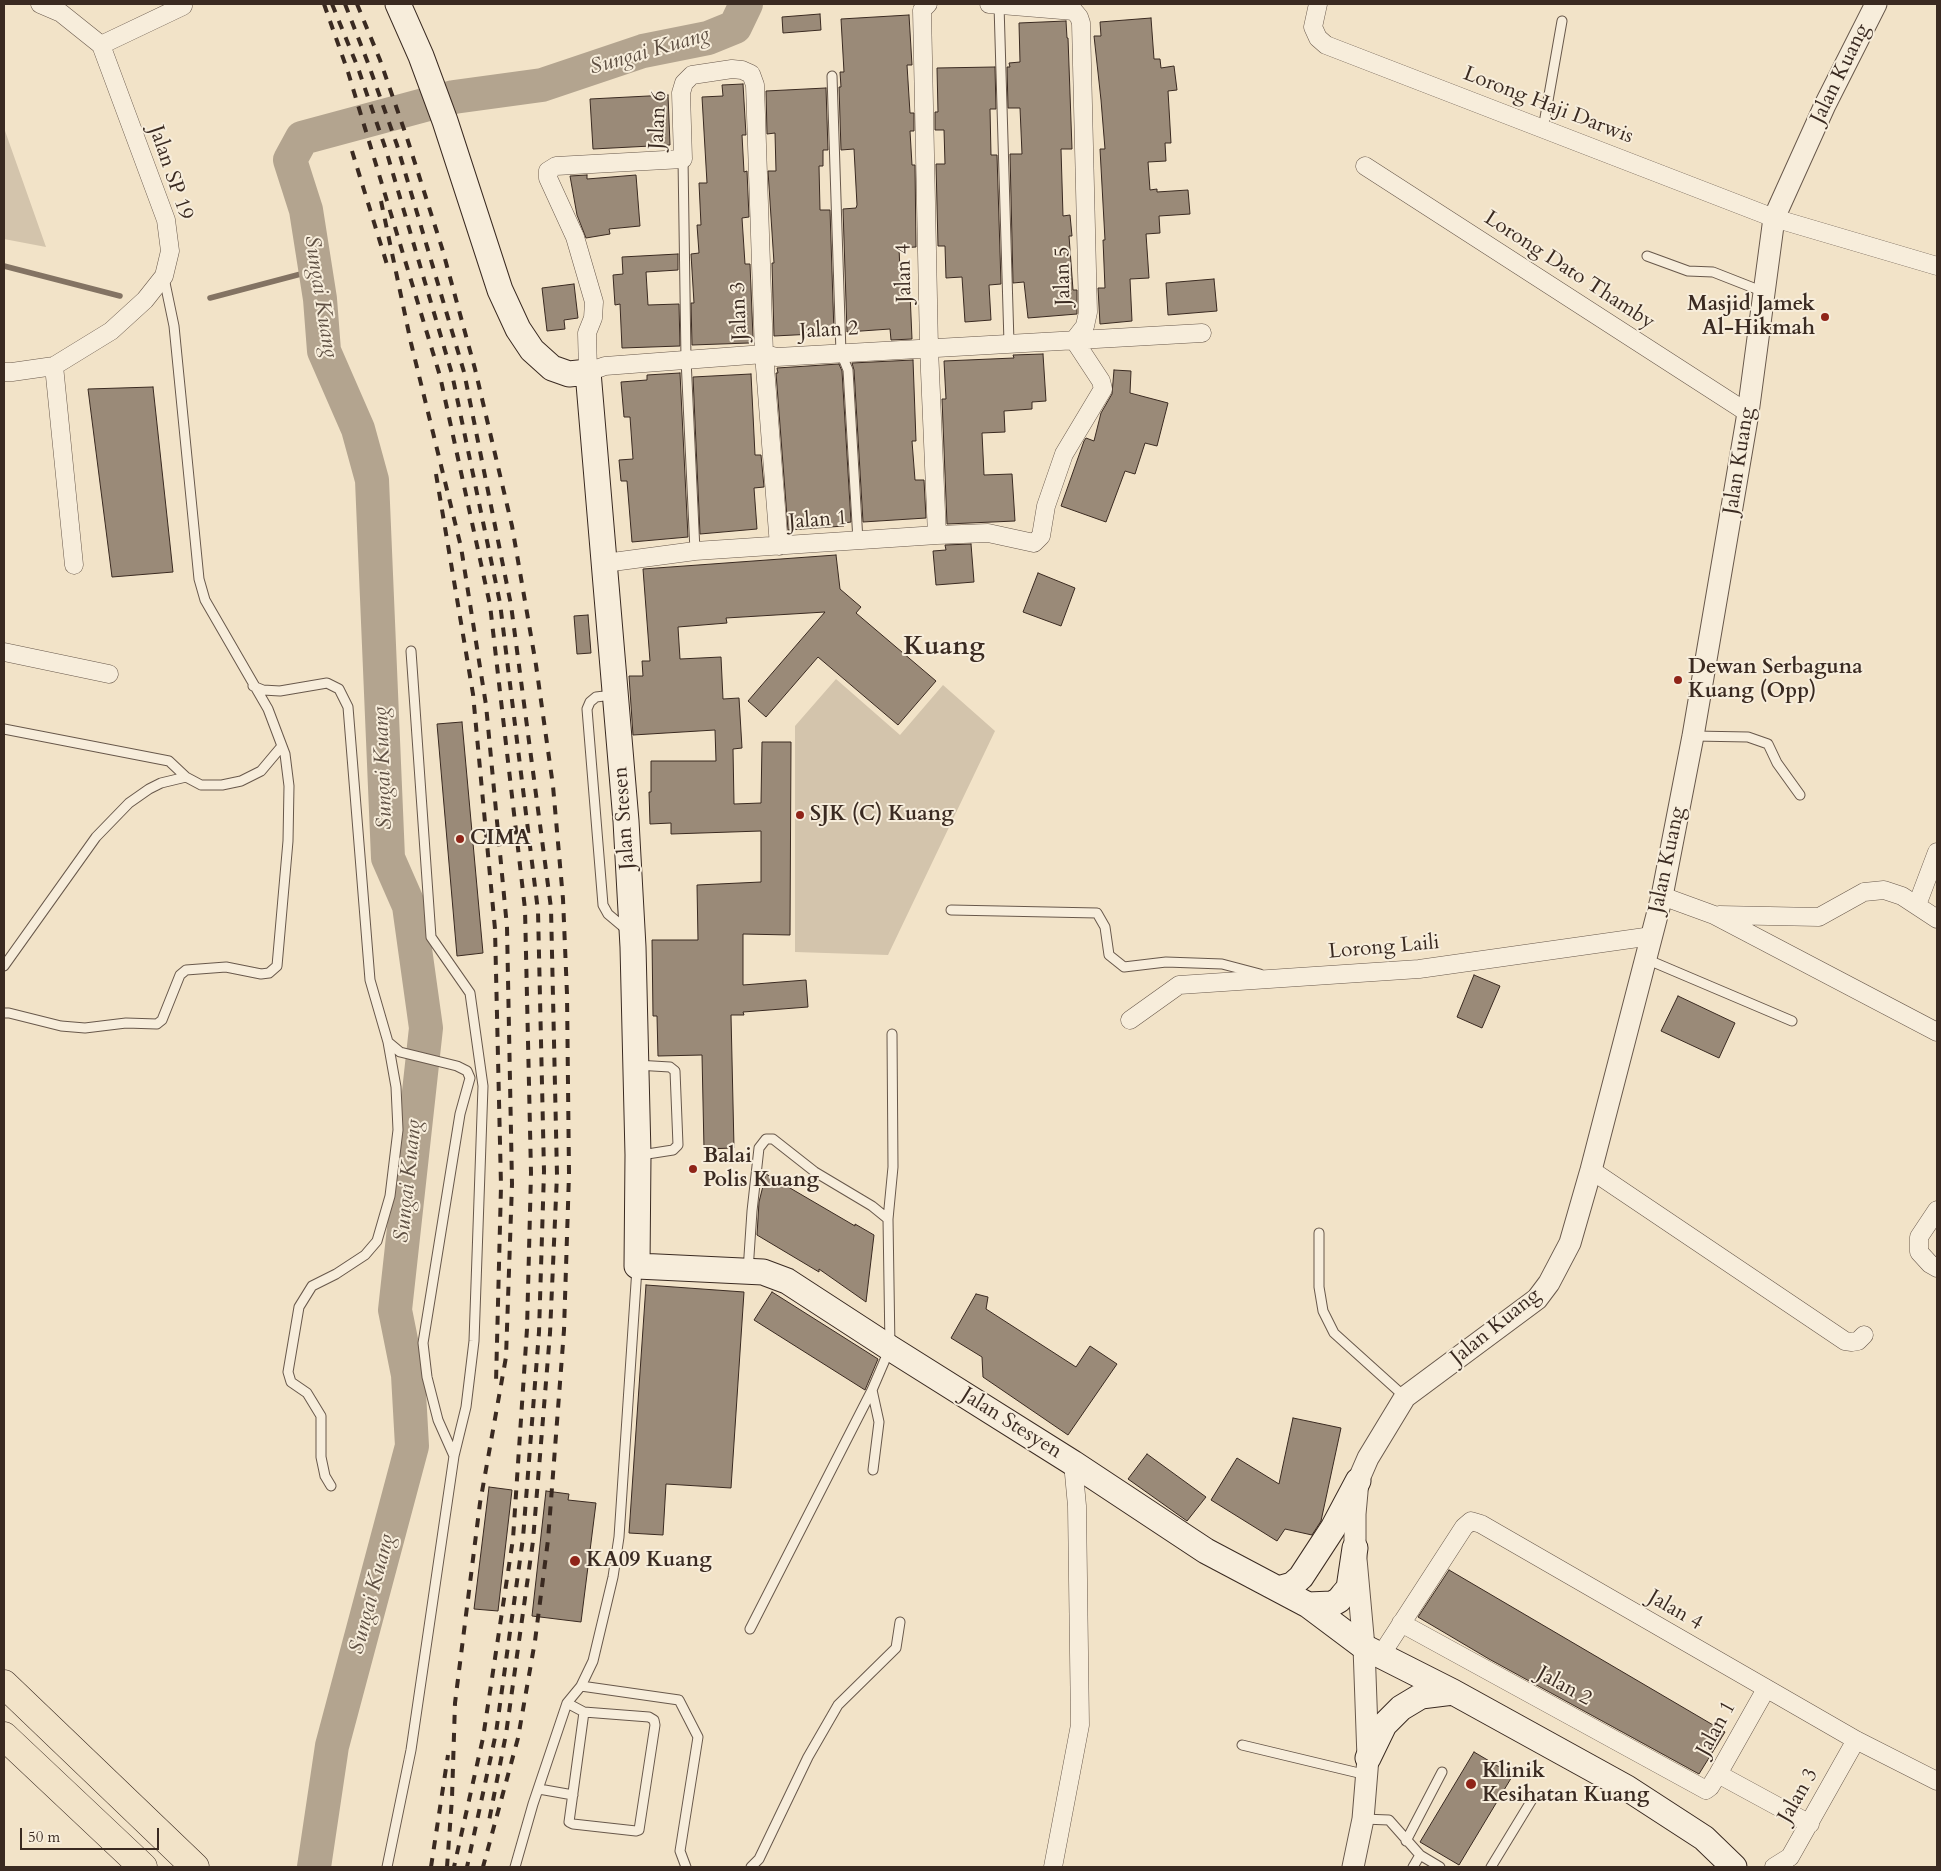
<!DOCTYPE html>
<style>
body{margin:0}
#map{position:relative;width:1941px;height:1871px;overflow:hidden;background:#f2e3c8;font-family:Cardo,serif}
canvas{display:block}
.frame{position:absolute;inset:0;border:5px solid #3a2a21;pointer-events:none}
.scale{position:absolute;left:20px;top:1828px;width:139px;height:22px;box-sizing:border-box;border:2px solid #3a2a21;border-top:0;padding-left:6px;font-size:15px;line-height:18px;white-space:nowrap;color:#3a2a21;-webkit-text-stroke:4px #f7eddb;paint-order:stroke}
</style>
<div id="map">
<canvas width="1941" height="1871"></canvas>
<div class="frame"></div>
<div class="scale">50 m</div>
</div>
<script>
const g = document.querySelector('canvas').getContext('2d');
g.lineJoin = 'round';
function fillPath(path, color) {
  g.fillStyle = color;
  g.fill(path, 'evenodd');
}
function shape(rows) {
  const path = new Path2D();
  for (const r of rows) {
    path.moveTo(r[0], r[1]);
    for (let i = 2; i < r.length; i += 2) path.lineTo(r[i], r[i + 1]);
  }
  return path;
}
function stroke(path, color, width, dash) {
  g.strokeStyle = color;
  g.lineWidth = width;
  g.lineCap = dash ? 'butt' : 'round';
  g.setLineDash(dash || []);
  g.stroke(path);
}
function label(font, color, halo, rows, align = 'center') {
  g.font = font + ' Cardo,serif';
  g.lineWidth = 4;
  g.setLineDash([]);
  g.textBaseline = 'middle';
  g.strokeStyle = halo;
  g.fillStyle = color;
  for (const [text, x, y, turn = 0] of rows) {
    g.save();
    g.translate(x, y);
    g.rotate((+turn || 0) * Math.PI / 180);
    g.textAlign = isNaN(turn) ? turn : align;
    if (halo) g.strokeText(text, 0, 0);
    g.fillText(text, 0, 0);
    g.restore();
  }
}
fillPath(shape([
 [4,128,46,247,4,239],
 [836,679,900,735,943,685,995,731,888,955,795,952,795,726]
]), '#d3c4ac');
stroke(shape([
 [4,266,120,296],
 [210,298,316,270]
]), '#837363', 5.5);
stroke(shape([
 [314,1867,332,1746,412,1446,408,1375,395,1310,426,1028,409,906,388,858,372,480,358,429,324,351,320,299,306,210,290,160,302,138,454,97,542,85,643,51,708,38,735,27,746,4]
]), '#b3a48f', 34);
const building = shape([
 [820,14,821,30,783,33,782,17,820,14],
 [909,15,912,65,907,65,910,113,914,113,914,131,910,131,912,165,915,165,916,247,899,248,901,293,910,293,912,339,891,340,890,329,847,332,843,209,856,208,857,205,854,149,841,150,839,87,841,87,840,72,844,72,841,19,909,15],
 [1151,18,1154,59,1160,59,1161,68,1174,66,1177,90,1168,91,1171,143,1165,143,1166,161,1148,162,1150,190,1157,189,1157,192,1188,190,1190,214,1159,216,1160,233,1146,234,1149,278,1130,279,1132,321,1100,324,1098,288,1105,288,1103,240,1105,240,1100,149,1105,149,1101,100,1094,36,1101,36,1100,22,1151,18],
 [1066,21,1067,38,1068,38,1072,149,1061,149,1063,216,1070,215,1072,236,1069,236,1073,290,1077,290,1077,314,1028,318,1024,282,1013,283,1010,154,1022,154,1020,108,1008,108,1007,67,1010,67,1009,63,1020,62,1019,23,1066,21],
 [995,67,996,109,990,109,991,155,997,155,1001,284,989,285,991,320,965,322,962,277,946,278,945,246,938,246,936,164,945,164,944,130,935,130,935,112,938,112,937,68,995,67],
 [743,84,746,135,742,135,744,172,747,171,749,217,742,218,745,264,750,264,753,337,749,343,692,345,691,303,694,303,691,254,699,253,697,225,701,225,699,183,707,183,702,97,723,96,722,85,743,84],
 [826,88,828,150,823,150,823,166,819,166,820,210,830,210,834,333,774,336,772,263,774,263,768,171,776,171,775,133,767,134,766,91,826,88],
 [668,95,670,145,593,149,590,99,668,95],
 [587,175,587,179,636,175,640,226,609,229,610,234,586,238,577,215,570,176,587,175],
 [678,254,678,270,646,272,648,305,679,304,680,346,622,348,620,304,615,305,613,275,623,274,622,257,678,254],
 [1214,279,1217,311,1168,315,1166,283,1214,279],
 [574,284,578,318,564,320,565,329,547,331,542,288,574,284],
 [1043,354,1046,401,1032,402,1032,409,1004,411,1005,432,982,433,984,475,1012,474,1015,521,947,524,942,399,946,399,944,361,1014,358,1013,355,1043,354],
 [913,360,916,441,912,441,915,480,924,480,926,518,863,522,854,370,852,363,913,360],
 [839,364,842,371,851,522,844,523,844,526,788,530,776,373,778,373,777,368,839,364],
 [1114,370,1131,371,1130,393,1168,403,1157,446,1145,443,1135,474,1125,471,1106,522,1061,506,1084,441,1086,438,1094,441,1101,413,1112,394,1114,370],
 [680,373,688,537,632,542,627,481,621,481,619,460,633,459,630,417,624,417,621,382,647,380,647,375,680,373],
 [751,374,755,455,761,455,764,487,754,488,757,529,700,534,693,377,751,374],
 [153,387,173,572,112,577,88,389,153,387],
 [971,544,974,582,936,585,933,551,946,550,945,545,971,544],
 [836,555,840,589,861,607,856,613,936,681,898,725,818,657,766,717,748,701,825,612,726,618,727,623,678,627,680,659,721,657,723,699,739,698,742,748,733,749,734,804,761,803,762,742,791,742,790,935,743,934,743,985,806,980,808,1007,743,1012,744,1015,731,1015,734,1148,704,1149,702,1055,658,1056,657,1016,653,1016,652,940,698,940,697,885,761,882,761,831,671,834,671,823,650,824,649,792,651,792,651,761,716,761,715,730,633,735,629,676,643,676,642,661,650,661,643,569,836,555],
 [1038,573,1075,588,1061,626,1023,612,1038,573],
 [588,615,591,653,577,654,574,616,588,615],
 [462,722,483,953,457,956,437,724,462,722],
 [1474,975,1500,986,1482,1028,1457,1017,1474,975],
 [1678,996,1735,1023,1719,1058,1661,1031,1678,996],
 [766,1174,855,1226,855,1224,874,1235,866,1302,819,1269,819,1272,757,1235,759,1202,766,1174],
 [646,1285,744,1292,731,1488,666,1484,663,1535,629,1533,646,1285],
 [772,1292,878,1359,865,1390,754,1320,772,1292],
 [976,1294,988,1297,986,1309,1076,1367,1090,1346,1117,1364,1068,1435,983,1377,982,1357,951,1338,976,1294],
 [1293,1418,1341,1428,1321,1521,1312,1535,1285,1529,1277,1541,1211,1500,1237,1458,1279,1484,1293,1418],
 [1147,1454,1206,1497,1187,1521,1128,1479,1147,1454],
 [489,1487,512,1490,498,1611,474,1609,489,1487],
 [546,1491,569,1494,568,1500,596,1503,581,1622,532,1616,546,1491],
 [1449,1570,1725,1732,1699,1774,1489,1659,1418,1617,1449,1570],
 [1474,1752,1513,1775,1459,1865,1420,1842,1474,1752]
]);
fillPath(building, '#9a8a78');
stroke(building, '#3a2a21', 1);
const service = shape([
 [999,5,1009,343],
 [832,76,841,353,848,370,858,541],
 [1543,129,1562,21],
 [683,159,686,359,695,551],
 [1647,256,1688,271,1713,272,1764,292],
 [253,686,263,690,280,691,327,683,339,689,348,707,370,980,388,1042,396,1087,398,1130,390,1196,377,1241,365,1255,336,1274,312,1286,299,1307,288,1372,291,1382,307,1393,321,1416,321,1457,325,1476,331,1486],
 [613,695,596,697,590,702,587,709,603,905,608,914,627,930],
 [4,729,169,761,186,777,201,785,222,785,241,781,261,771,282,746,268,709,205,600,199,579,174,326,164,278],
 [1694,736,1748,737,1768,744,1777,763,1800,795],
 [951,910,1097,913,1105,927,1109,955,1124,967,1166,962,1222,964,1260,974],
 [1646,959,1792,1021],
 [4,966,96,837,129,803,149,789,161,783,186,777],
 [4,1013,9,1013,61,1026,85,1028,126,1023,157,1024,162,1020,180,975,186,970,226,967,261,974,269,973,277,966,288,841,289,786,285,754,282,746],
 [388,1042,400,1052,457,1066,467,1071,470,1078,460,1114,423,1343,427,1377,438,1420,454,1456],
 [636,1065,670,1067,675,1071,678,1145,673,1150,641,1155],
 [888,1219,893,1167,892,1034],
 [1319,1233,1319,1287,1323,1311,1334,1333,1405,1397],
 [748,1271,752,1211,759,1148,766,1139,773,1139,815,1172,872,1206,888,1219,890,1348,872,1390,879,1422,873,1470],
 [750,1629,872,1390],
 [581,1686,679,1700,698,1737,680,1851,686,1867],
 [567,1703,584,1712,649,1717,654,1720,655,1725,639,1830,636,1831,573,1824,569,1822,584,1712],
 [1242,1745,1367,1775],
 [539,1789,573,1795],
 [1363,1819,1389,1820,1420,1855,1440,1867],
 [1406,1841,1442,1772],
 [387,1867,411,1750,454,1456,466,1407,474,1341,483,1086,470,993,431,937,411,651],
 [515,1867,533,1804,567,1703,581,1686,593,1661,613,1577,619,1537,637,1268],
 [751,1867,759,1859,808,1757,838,1705,896,1648,900,1622],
 [1413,1867,1420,1855],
 [1491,1867,1533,1798]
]);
const minor = shape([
 [40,4,61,13,101,45],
 [928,4,922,10,929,348,937,535],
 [989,4,1074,11,1079,17,1081,23,1088,312,1085,326,1074,340],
 [1318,4,1313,27,1318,38,1326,45,1774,218,1937,266],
 [101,45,183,6,182,4],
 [1365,166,1748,413],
 [54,366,74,565],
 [4,372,12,372,54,366,111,331,145,300,164,276,170,251,166,220,101,45],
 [779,546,764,354,755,85,751,74,742,70,732,69,692,75,684,83,681,93,683,159,556,166,548,171,548,178,575,237,594,302,593,318,587,333,588,372,605,366,764,354,777,357,1202,333],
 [605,563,695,551,937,535,988,533,1034,543,1041,536,1046,506,1064,454,1103,389,1101,381,1074,340],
 [4,652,109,674],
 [1662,896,1714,915,1937,1032],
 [1917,905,1937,852],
 [1719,915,1819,917,1864,892,1884,890,1902,896,1937,919],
 [1130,1020,1179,985,1419,969,1652,936],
 [1591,1170,1845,1341,1852,1342,1858,1341,1864,1335],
 [1937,1210,1919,1237,1919,1252,1930,1264,1937,1268],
 [1401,1623,1706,1790,1710,1787,1718,1774,1766,1689],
 [1381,1655,1464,1527,1471,1521,1481,1524,1856,1740,1937,1781],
 [1718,1774,1810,1824],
 [1053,1867,1080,1725,1077,1506,1073,1463],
 [1774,1867,1790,1857,1856,1740]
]);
const tertiary = shape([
 [1353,1867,1363,1819,1368,1758,1364,1647,1355,1548,1355,1514,1358,1481,1368,1458,1405,1397,1537,1299,1549,1283,1570,1243,1591,1170,1662,896,1693,736,1748,413,1774,218,1825,105,1876,4]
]);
const secondary = shape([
 [398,4,421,56,445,121,500,290,518,329,532,350,552,368,569,374,588,372,626,821,633,947,638,1155,637,1266,763,1272,787,1281,890,1348,1073,1463,1206,1551,1308,1605,1364,1647,1453,1692,1627,1788,1704,1838,1734,1867],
 [1278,1589,1292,1585,1301,1577,1333,1528,1358,1481],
 [1308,1605,1332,1604,1339,1600,1343,1595,1349,1588,1355,1548],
 [1368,1758,1384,1725,1401,1708,1421,1696,1453,1692]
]);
const motorway = shape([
 [4,1684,195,1867],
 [4,1736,143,1867]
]);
stroke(service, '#68584b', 11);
stroke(minor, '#68584b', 19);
stroke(tertiary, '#68584b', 23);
stroke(secondary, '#3a2a21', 27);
stroke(motorway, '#3a2a21', 29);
stroke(service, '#f7eddb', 9);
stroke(minor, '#f7eddb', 18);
stroke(tertiary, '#f7eddb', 21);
stroke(secondary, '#f7eddb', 25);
stroke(motorway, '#f2e3c8', 28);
stroke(shape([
 [324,4,348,72,440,376,490,605,525,909,531,1173,527,1329,513,1539,483,1738,454,1867],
 [332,4,358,68,386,150,452,374,500,603,538,911,544,1171,539,1332,523,1538,496,1733,467,1867],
 [345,4,368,63,397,145,464,372,511,605,551,908,557,1175,550,1333,533,1541,506,1734,489,1821],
 [357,4,380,60,407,138,442,248,475,369,512,526,536,665,553,786,563,899,567,994,569,1174,564,1330,548,1540,535,1641,518,1738,483,1867],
 [352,151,389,271],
 [381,201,411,343,461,547,486,705,507,927,512,1184,506,1357,480,1503,455,1703,452,1798,447,1867],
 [436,474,473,694,495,929,501,1186,496,1382],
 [431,1867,448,1755]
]), '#3a2a21', 4, [9, 9]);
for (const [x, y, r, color] of [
 [1825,317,5,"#8f2418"],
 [1678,680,5,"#8f2418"],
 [800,815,5,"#8f2418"],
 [460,839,5,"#8f2418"],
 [693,1169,5,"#8f2418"],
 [575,1561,6,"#8f2418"],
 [1471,1784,6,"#8f2418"]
]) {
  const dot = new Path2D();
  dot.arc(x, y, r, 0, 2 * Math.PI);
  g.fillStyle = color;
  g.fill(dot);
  stroke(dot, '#f7eddb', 2);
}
label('21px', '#3a2a21', '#f7eddb', [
 ["Jalan Kuang",1841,74,-64],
 ["Lorong Haji Darwis",1548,106,21],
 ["Jalan 6",659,120,-87],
 ["Jalan SP 19",170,173,71],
 ["Lorong Dato Thamby",1569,271,33],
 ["Jalan 4",905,273,-91],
 ["Jalan 5",1064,276,-91],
 ["Jalan 3",740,311,-92],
 ["Jalan 2",829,331,-3],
 ["Jalan Kuang",1740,461,-81],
 ["Jalan 1",818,521,-4],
 ["Jalan Stesen",625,818,-94],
 ["Jalan Kuang",1668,860,-78],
 ["Lorong Laili",1384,948,-5],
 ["Jalan Kuang",1496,1327,-39],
 ["Jalan Stesyen",1011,1424,32],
 ["Jalan 4",1675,1611,30],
 ["Jalan 2",1564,1687,29],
 ["Jalan 1",1717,1729,-61],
 ["Jalan 3",1799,1796,-60]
]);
label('bold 21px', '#3a2a21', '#f7eddb', [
 ["Masjid Jamek",1815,305,"right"],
 ["Al-Hikmah",1815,329,"right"],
 ["Dewan Serbaguna",1688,668],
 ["Kuang (Opp)",1688,692],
 ["SJK (C) Kuang",810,815],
 ["CIMA",470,839],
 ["Balai",703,1157],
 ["Polis Kuang",703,1181],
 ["KA09 Kuang",586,1561],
 ["Klinik",1482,1772],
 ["Kesihatan Kuang",1482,1796]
], 'left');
label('italic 22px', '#5e4f42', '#f7eddb', [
 ["Sungai Kuang",650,52,-16],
 ["Sungai Kuang",320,297,81],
 ["Sungai Kuang",384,768,-92],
 ["Sungai Kuang",409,1181,-84],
 ["Sungai Kuang",373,1594,-75]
]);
label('bold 26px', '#3a2a21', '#f7eddb', [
 ["Kuang",944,648]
]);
</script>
